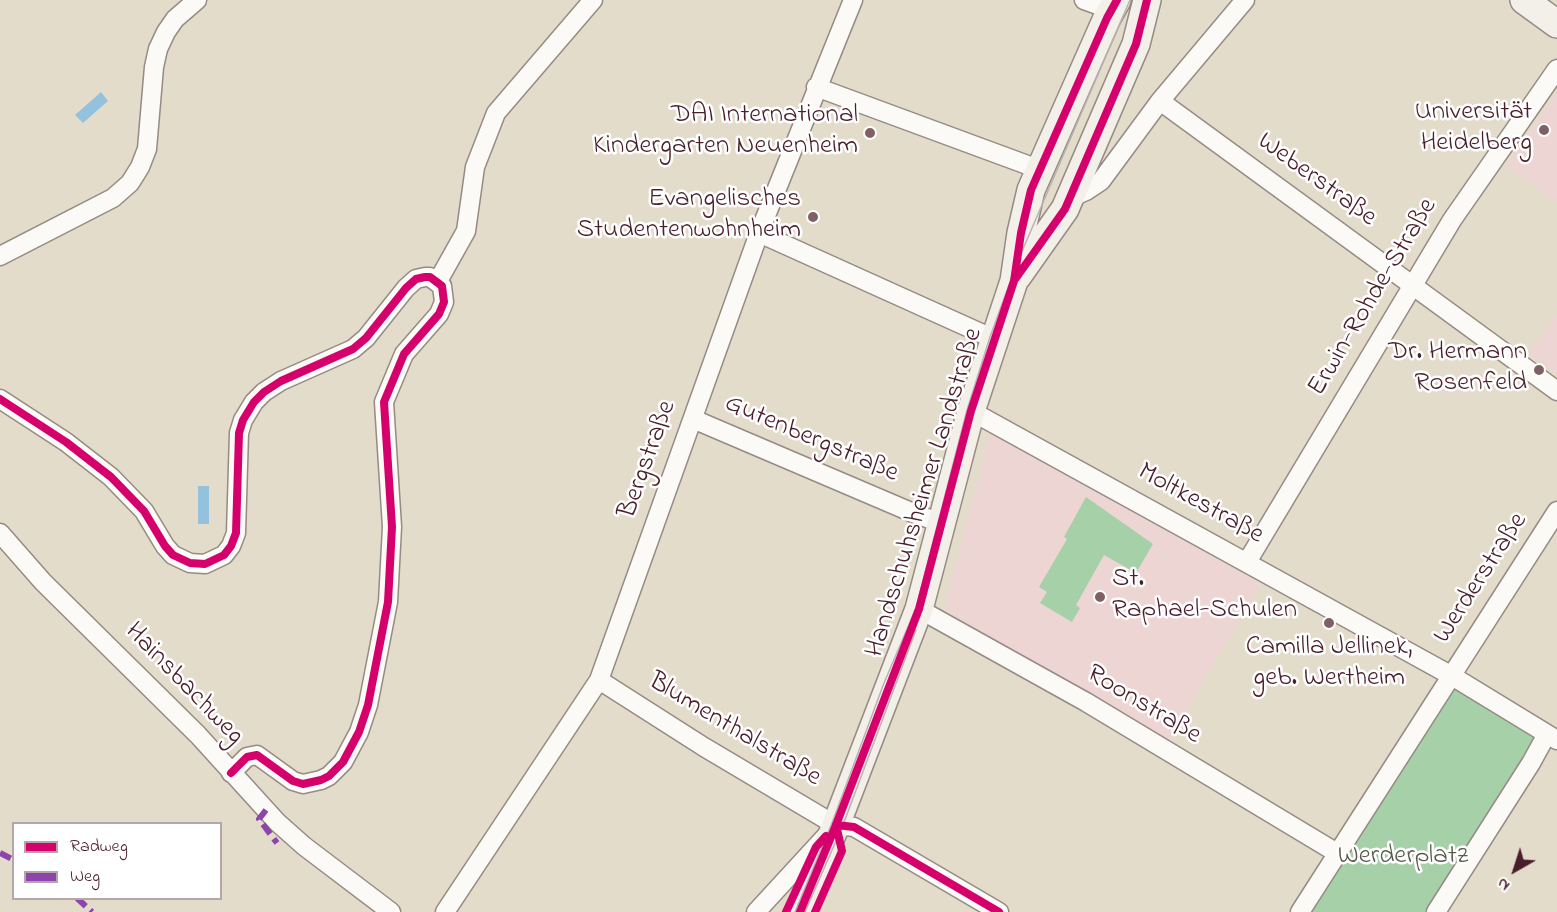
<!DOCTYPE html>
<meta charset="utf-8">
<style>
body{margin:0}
#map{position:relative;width:1557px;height:912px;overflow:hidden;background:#e4dcca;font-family:"Indie Flower",sans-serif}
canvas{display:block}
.legend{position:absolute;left:12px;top:822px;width:210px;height:78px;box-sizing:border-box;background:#fff;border:2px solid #b7a5aa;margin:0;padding:8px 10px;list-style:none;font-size:18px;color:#4a1f2b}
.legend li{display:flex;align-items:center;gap:12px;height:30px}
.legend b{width:30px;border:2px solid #b7a5aa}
.north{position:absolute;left:1485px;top:840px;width:60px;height:60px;-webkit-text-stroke:4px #fff;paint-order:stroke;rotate:219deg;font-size:16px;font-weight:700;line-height:24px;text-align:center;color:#4a1f2b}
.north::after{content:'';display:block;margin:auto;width:21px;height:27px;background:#4a1f2b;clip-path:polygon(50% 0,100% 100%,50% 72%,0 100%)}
</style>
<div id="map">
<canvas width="1557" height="912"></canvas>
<ul class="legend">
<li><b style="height:8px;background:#d6006c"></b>Radweg</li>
<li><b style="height:8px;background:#8e44ad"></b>Weg</li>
</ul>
<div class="north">N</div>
</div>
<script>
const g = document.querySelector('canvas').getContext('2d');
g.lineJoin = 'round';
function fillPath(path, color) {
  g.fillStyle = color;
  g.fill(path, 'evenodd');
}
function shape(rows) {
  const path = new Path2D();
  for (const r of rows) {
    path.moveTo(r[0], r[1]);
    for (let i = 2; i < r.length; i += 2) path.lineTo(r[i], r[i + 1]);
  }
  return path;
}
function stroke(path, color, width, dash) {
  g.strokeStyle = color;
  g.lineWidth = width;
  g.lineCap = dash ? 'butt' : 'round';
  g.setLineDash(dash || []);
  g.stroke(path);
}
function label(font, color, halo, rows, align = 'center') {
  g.font = font + ' "Indie Flower",sans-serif';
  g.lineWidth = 5;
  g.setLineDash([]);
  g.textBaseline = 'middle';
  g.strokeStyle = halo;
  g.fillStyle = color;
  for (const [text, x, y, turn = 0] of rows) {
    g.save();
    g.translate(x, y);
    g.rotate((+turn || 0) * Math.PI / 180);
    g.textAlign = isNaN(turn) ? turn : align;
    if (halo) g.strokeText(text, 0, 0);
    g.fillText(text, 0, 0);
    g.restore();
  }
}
fillPath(shape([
 [1557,94,1557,202,1506,165],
 [1557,314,1557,374,1528,354],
 [991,432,1261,584,1168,742,944,610]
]), '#edd5d3');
fillPath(shape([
 [1086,497,1153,544,1136,573,1104,555,1076,605,1080,608,1072,622,1040,603,1047,592,1039,587,1067,539,1064,537],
 [1455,686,1539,735,1431,912,1308,912]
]), '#a6d0a7');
fillPath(shape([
 [101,92,108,101,83,123,75,115],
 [198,486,209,486,209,524,198,524]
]), '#94c1de');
const street = shape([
 [1084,0,1112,10],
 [816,87,1041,170],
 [1160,101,1557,391],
 [1070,198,1086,191,1101,181,1160,101,1245,0],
 [759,233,994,339],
 [0,256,113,198,130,183,140,167,147,149,154,67,158,49,166,32,175,19,197,0],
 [438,281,466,231,475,167,496,113,593,0],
 [0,399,66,442,111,477,144,511,165,546,173,555,190,563,205,564,224,555,231,546,236,533,239,433,243,420,254,402,264,392,281,381,353,349,366,338,406,288,416,279,425,277,430,277,442,286,444,302,439,314,404,354,384,402,392,527,388,602,368,705,359,732,343,762,329,776,321,780,303,784,293,781,257,755,247,757,231,773],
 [971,411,1452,676,1557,740],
 [693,419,918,515,942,523],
 [0,533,43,582,198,735,277,822,304,846,391,912],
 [1247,562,1452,220,1557,69],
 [919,609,1086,702,1337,853],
 [599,680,704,747,832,823,836,825,854,827,999,912],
 [445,912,599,680,759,233,853,0],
 [756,912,825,837],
 [1300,912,1557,511],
 [1436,912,1531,763,1547,734]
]);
const secondary = shape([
 [1524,0,1557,24],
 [1017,277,1065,209,1136,44,1147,0],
 [800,912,836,825,919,609,971,411,1014,281,1021,233,1031,190,1107,18,1117,0]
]);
stroke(street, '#968b84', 21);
stroke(secondary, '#968b84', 30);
stroke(street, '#fbfaf7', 18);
stroke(secondary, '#f3f0e9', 27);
stroke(shape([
 [795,912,832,823,884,683,916,608,967,410,990,337,1017,263,1130,0],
 [805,912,843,825,916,630]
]), '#b9b2b1', 1.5);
stroke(shape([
 [266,810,259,819,277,843],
 [0,853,14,860],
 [77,898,92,912]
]), '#8e44ad', 6, [12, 6]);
stroke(shape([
 [1016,278,1065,209,1136,44,1147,0],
 [0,399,66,442,111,477,144,511,165,546,173,555,190,563,205,564,224,555,231,546,236,533,239,433,243,420,254,402,264,392,281,381,353,349,366,338,406,288,416,279,425,277,430,277,442,286,444,302,439,314,404,354,384,402,392,527,388,602,368,705,359,732,343,762,329,776,321,780,303,784,293,781,257,755,247,757,231,773],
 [836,825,854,827,999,912],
 [786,912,816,847,826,836],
 [800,912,836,825,919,609,971,411,1014,281,1021,233,1031,190,1107,18,1117,0],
 [815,912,842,851,836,825]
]), '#d6006c', 8);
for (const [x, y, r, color] of [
 [1544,130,6,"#806163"],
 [870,133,6,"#806163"],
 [813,217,6,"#806163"],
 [1539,370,6,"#806163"],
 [1100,597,6,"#806163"],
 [1329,623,6,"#806163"]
]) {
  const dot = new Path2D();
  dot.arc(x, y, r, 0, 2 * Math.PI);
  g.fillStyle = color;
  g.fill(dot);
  stroke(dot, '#fff', 2);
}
label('27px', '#4a1f2b', '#fff', [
 ["Universität",1532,114],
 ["Heidelberg",1532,145],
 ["DAI International",858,117],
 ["Kindergarten Neuenheim",858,148],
 ["Evangelisches",801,201],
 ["Studentenwohnheim",801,232],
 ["Dr. Hermann",1527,354],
 ["Rosenfeld",1527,385],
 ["St.",1112,581,"left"],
 ["Raphael-Schulen",1112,612,"left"],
 ["Camilla Jellinek,",1329,649,"center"],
 ["geb. Wertheim",1329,680,"center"]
], 'right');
label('27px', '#4a1f2b', '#fff', [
 ["Weberstraße",1316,181,36],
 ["Erwin-Rohde-Straße",1374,298,-59],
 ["Gutenbergstraße",811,440,23],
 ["Bergstraße",649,460,-70],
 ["Handschuhsheimer Landstraße",926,493,-73],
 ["Moltkestraße",1200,505,29],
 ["Werderstraße",1482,579,-57],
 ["Hainsbachweg",183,685,46],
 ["Roonstraße",1143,706,31],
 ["Blumenthalstraße",734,731,31]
]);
label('27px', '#585a4d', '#fff', [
 ["Werderplatz",1403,858]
]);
</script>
